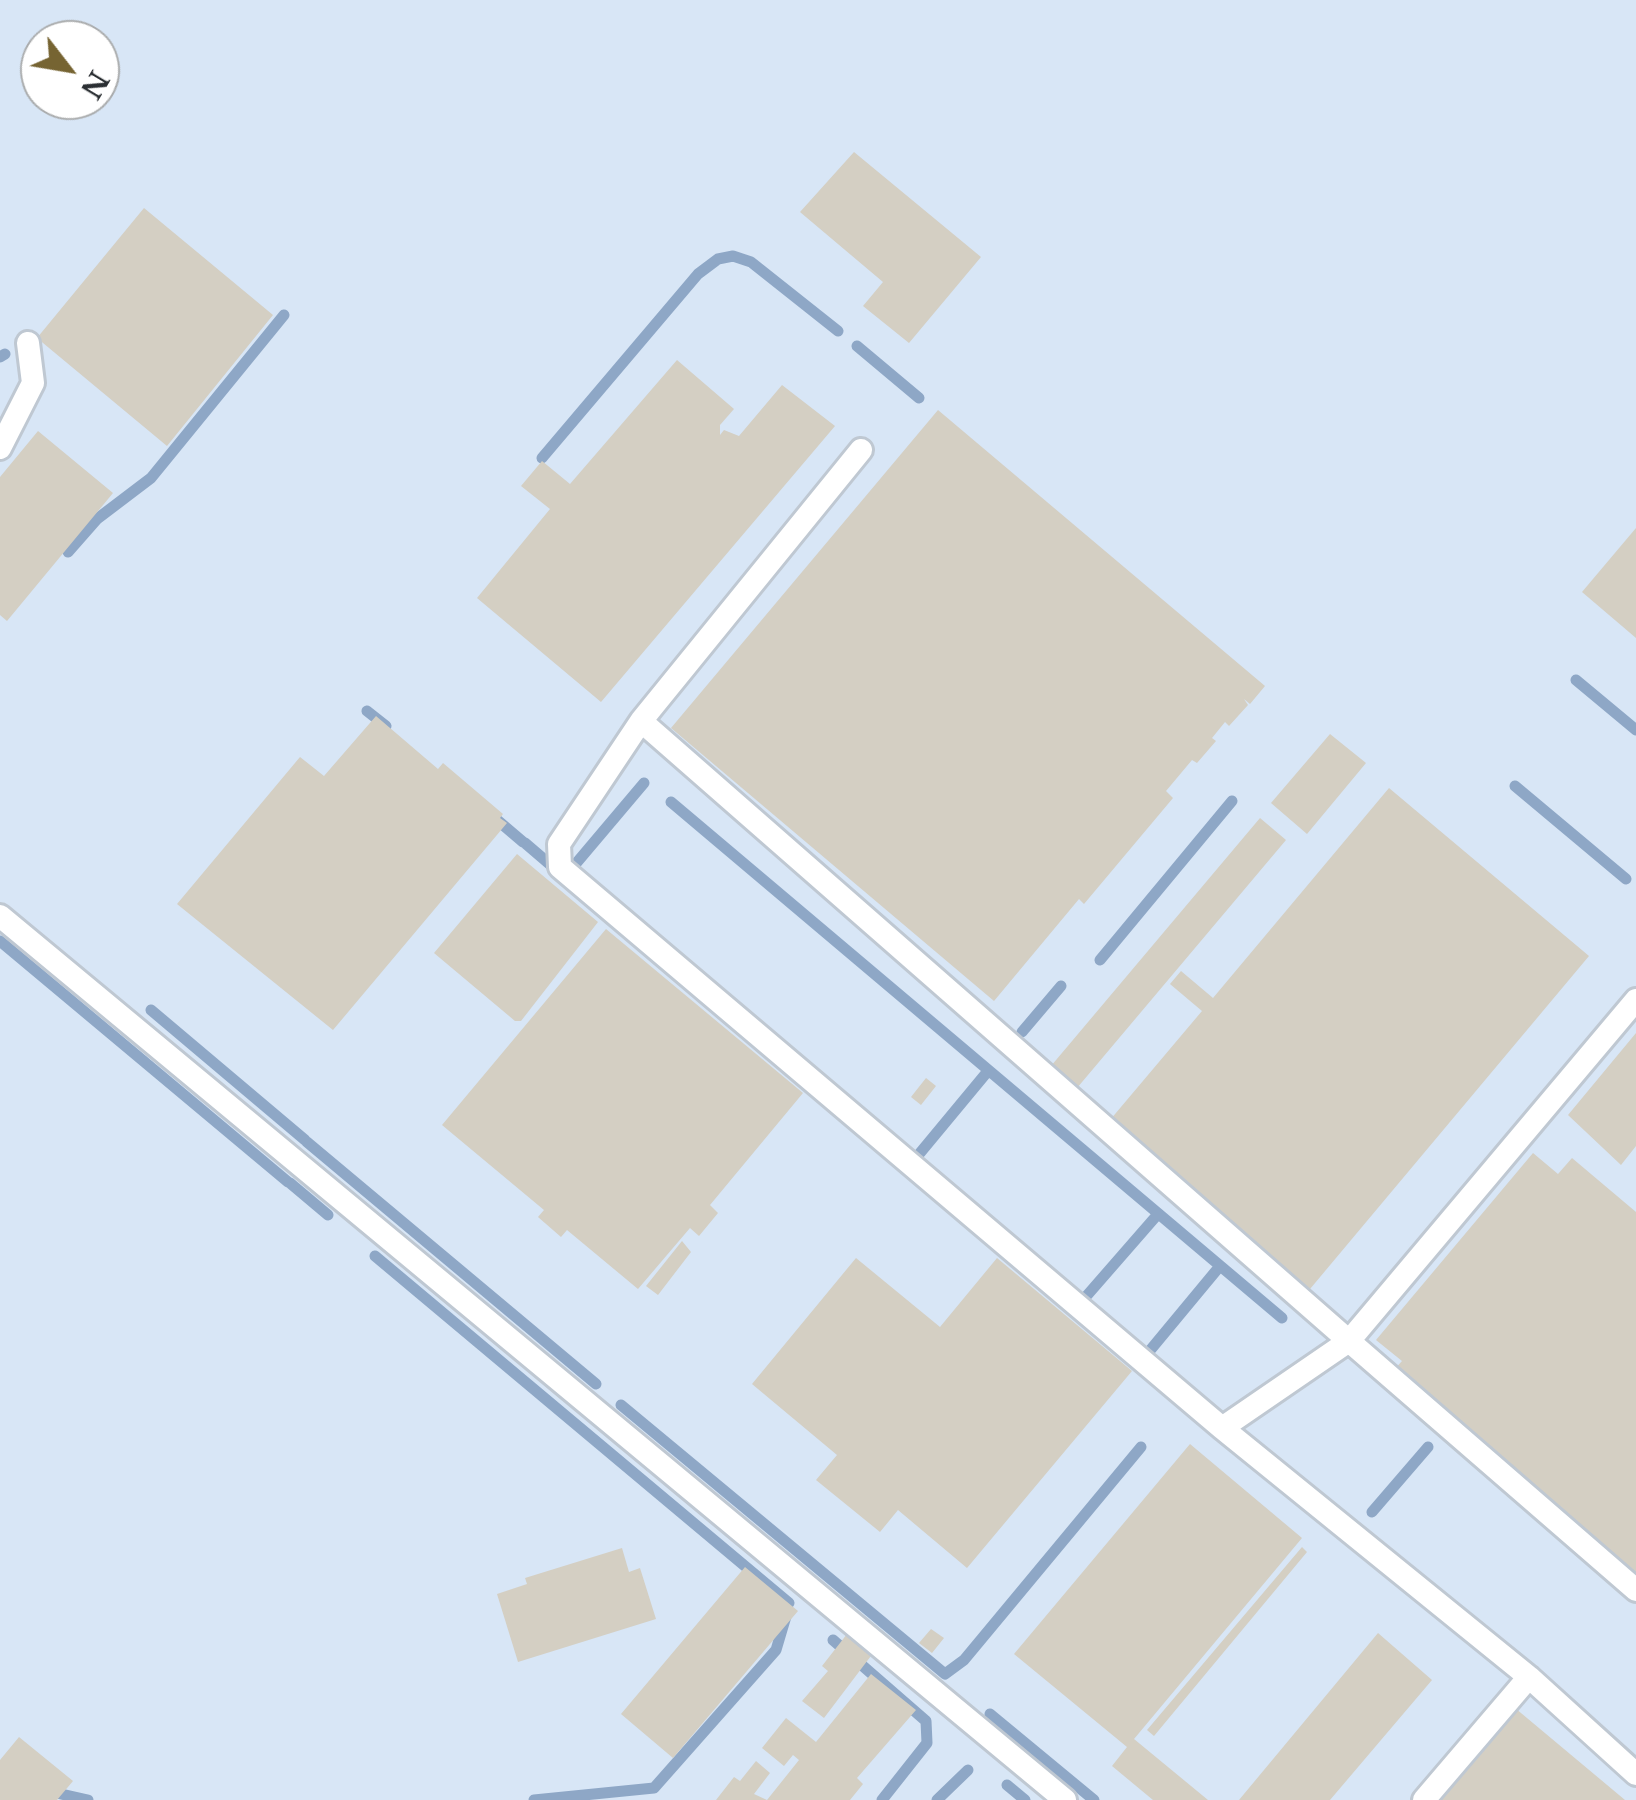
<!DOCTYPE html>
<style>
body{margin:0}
#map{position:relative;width:1636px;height:1800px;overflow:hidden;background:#e9f2fd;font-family:"Libre Baskerville",serif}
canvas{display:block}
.north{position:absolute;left:20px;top:20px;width:100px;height:100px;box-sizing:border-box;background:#fff;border:2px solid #aaacad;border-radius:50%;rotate:121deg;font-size:28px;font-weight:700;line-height:40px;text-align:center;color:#2b2f33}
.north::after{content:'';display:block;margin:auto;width:35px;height:45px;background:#766432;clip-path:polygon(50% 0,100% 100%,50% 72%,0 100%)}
</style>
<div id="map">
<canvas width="1636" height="1800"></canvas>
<div class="north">N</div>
</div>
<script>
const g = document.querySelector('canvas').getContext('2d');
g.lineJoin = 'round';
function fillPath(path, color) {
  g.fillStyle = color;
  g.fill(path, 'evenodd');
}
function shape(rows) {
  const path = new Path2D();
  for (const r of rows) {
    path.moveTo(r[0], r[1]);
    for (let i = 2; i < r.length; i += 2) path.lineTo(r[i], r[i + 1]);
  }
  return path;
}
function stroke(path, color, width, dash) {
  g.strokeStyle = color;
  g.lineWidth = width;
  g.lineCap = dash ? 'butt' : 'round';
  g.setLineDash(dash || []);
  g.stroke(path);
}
fillPath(shape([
 [0,0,1636,0,1636,1800,0,1800],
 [40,40,100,40,100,100,40,100]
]), '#d8e6f6');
stroke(shape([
 [857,346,919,398],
 [0,357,5,354],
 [542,458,698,274,718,259,733,256,751,262,838,331],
 [68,552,97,519,151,478,284,315],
 [1576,680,1636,730],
 [367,711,386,726],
 [1515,786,1626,879],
 [671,802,1282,1318],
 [496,819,523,842],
 [525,843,560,873],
 [573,867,644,783],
 [0,941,288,1182],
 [1100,960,1232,801],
 [151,1010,305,1140],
 [1022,1032,1061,986],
 [307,1142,596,1384],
 [915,1159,988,1071],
 [290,1183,328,1215],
 [375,1256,789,1603],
 [1083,1300,1158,1214],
 [1138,1347,1147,1354,1220,1266],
 [621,1405,945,1674,964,1660,1141,1447],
 [1372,1512,1428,1447],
 [833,1640,926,1721,927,1743,882,1800],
 [990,1714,1094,1800],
 [1007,1785,1025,1800],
 [48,1791,88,1800],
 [534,1800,654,1788,776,1650,787,1613],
 [937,1800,968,1770]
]), '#8ea7c6', 11);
fillPath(shape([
 [854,152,981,257,909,343,863,306,883,282,800,212],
 [144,208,273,315,167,446,37,338],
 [677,360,734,409,720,425,720,435,724,430,739,436,782,385,835,426,601,702,477,598,550,509,521,486,542,461,570,484],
 [938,410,1265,686,1250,704,1244,699,1248,705,1229,726,1225,722,1212,738,1216,741,1197,763,1192,760,1166,791,1173,798,1084,904,1079,899,994,1001,671,728],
 [38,431,113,493,7,621,0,615,0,477],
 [1636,528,1636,638,1582,592],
 [376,716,438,769,443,763,503,814,500,818,507,823,333,1030,177,904,300,757,324,776],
 [1330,734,1366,763,1307,834,1271,803],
 [1389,788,1589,956,1310,1289,1110,1120,1202,1011,1170,984,1181,971,1213,998],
 [1260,818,1286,840,1077,1088,1051,1066],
 [517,854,598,922,521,1021,515,1021,434,953],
 [606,929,803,1093,710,1205,718,1213,699,1236,690,1228,638,1289,567,1230,561,1237,538,1217,544,1210,442,1125],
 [1636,1033,1636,1146,1621,1165,1568,1115],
 [926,1078,936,1086,921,1105,911,1097],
 [1533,1153,1558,1174,1572,1158,1636,1212,1636,1573,1395,1369,1402,1361,1376,1340],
 [682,1241,691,1252,658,1295,646,1286],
 [856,1258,940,1327,997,1258,1132,1371,967,1568,898,1510,880,1532,816,1480,837,1455,752,1384],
 [1190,1444,1302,1538,1134,1739,1208,1800,1153,1800,1112,1766,1127,1747,1014,1654],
 [1302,1547,1307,1552,1154,1736,1147,1730],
 [622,1548,629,1572,640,1568,656,1619,518,1662,497,1594,527,1584,525,1578],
 [745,1567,798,1611,673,1758,621,1714],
 [858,1620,883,1640,824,1718,802,1701,828,1671,822,1666],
 [931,1629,944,1638,932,1653,919,1643],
 [1378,1633,1432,1680,1330,1800,1239,1800],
 [871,1674,916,1710,857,1778,863,1784,850,1800,767,1800,799,1760,793,1755,784,1766,762,1748,786,1718,816,1742],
 [1515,1708,1625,1800,1438,1800],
 [19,1737,73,1781,57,1800,0,1800,0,1760],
 [756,1761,770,1773,754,1794,767,1800,716,1800,734,1777,740,1781]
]), '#d4cfc3');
const lane = shape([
 [0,448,33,383,28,343],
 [861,450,641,721,1349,1341,1636,1000],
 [641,721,559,844,560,867,1222,1428,1529,1677,1636,1774],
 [0,916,1065,1800],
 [1222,1428,1349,1341,1636,1590],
 [1424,1800,1529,1677]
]);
stroke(lane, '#bfc8d2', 28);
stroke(lane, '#fff', 22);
</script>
